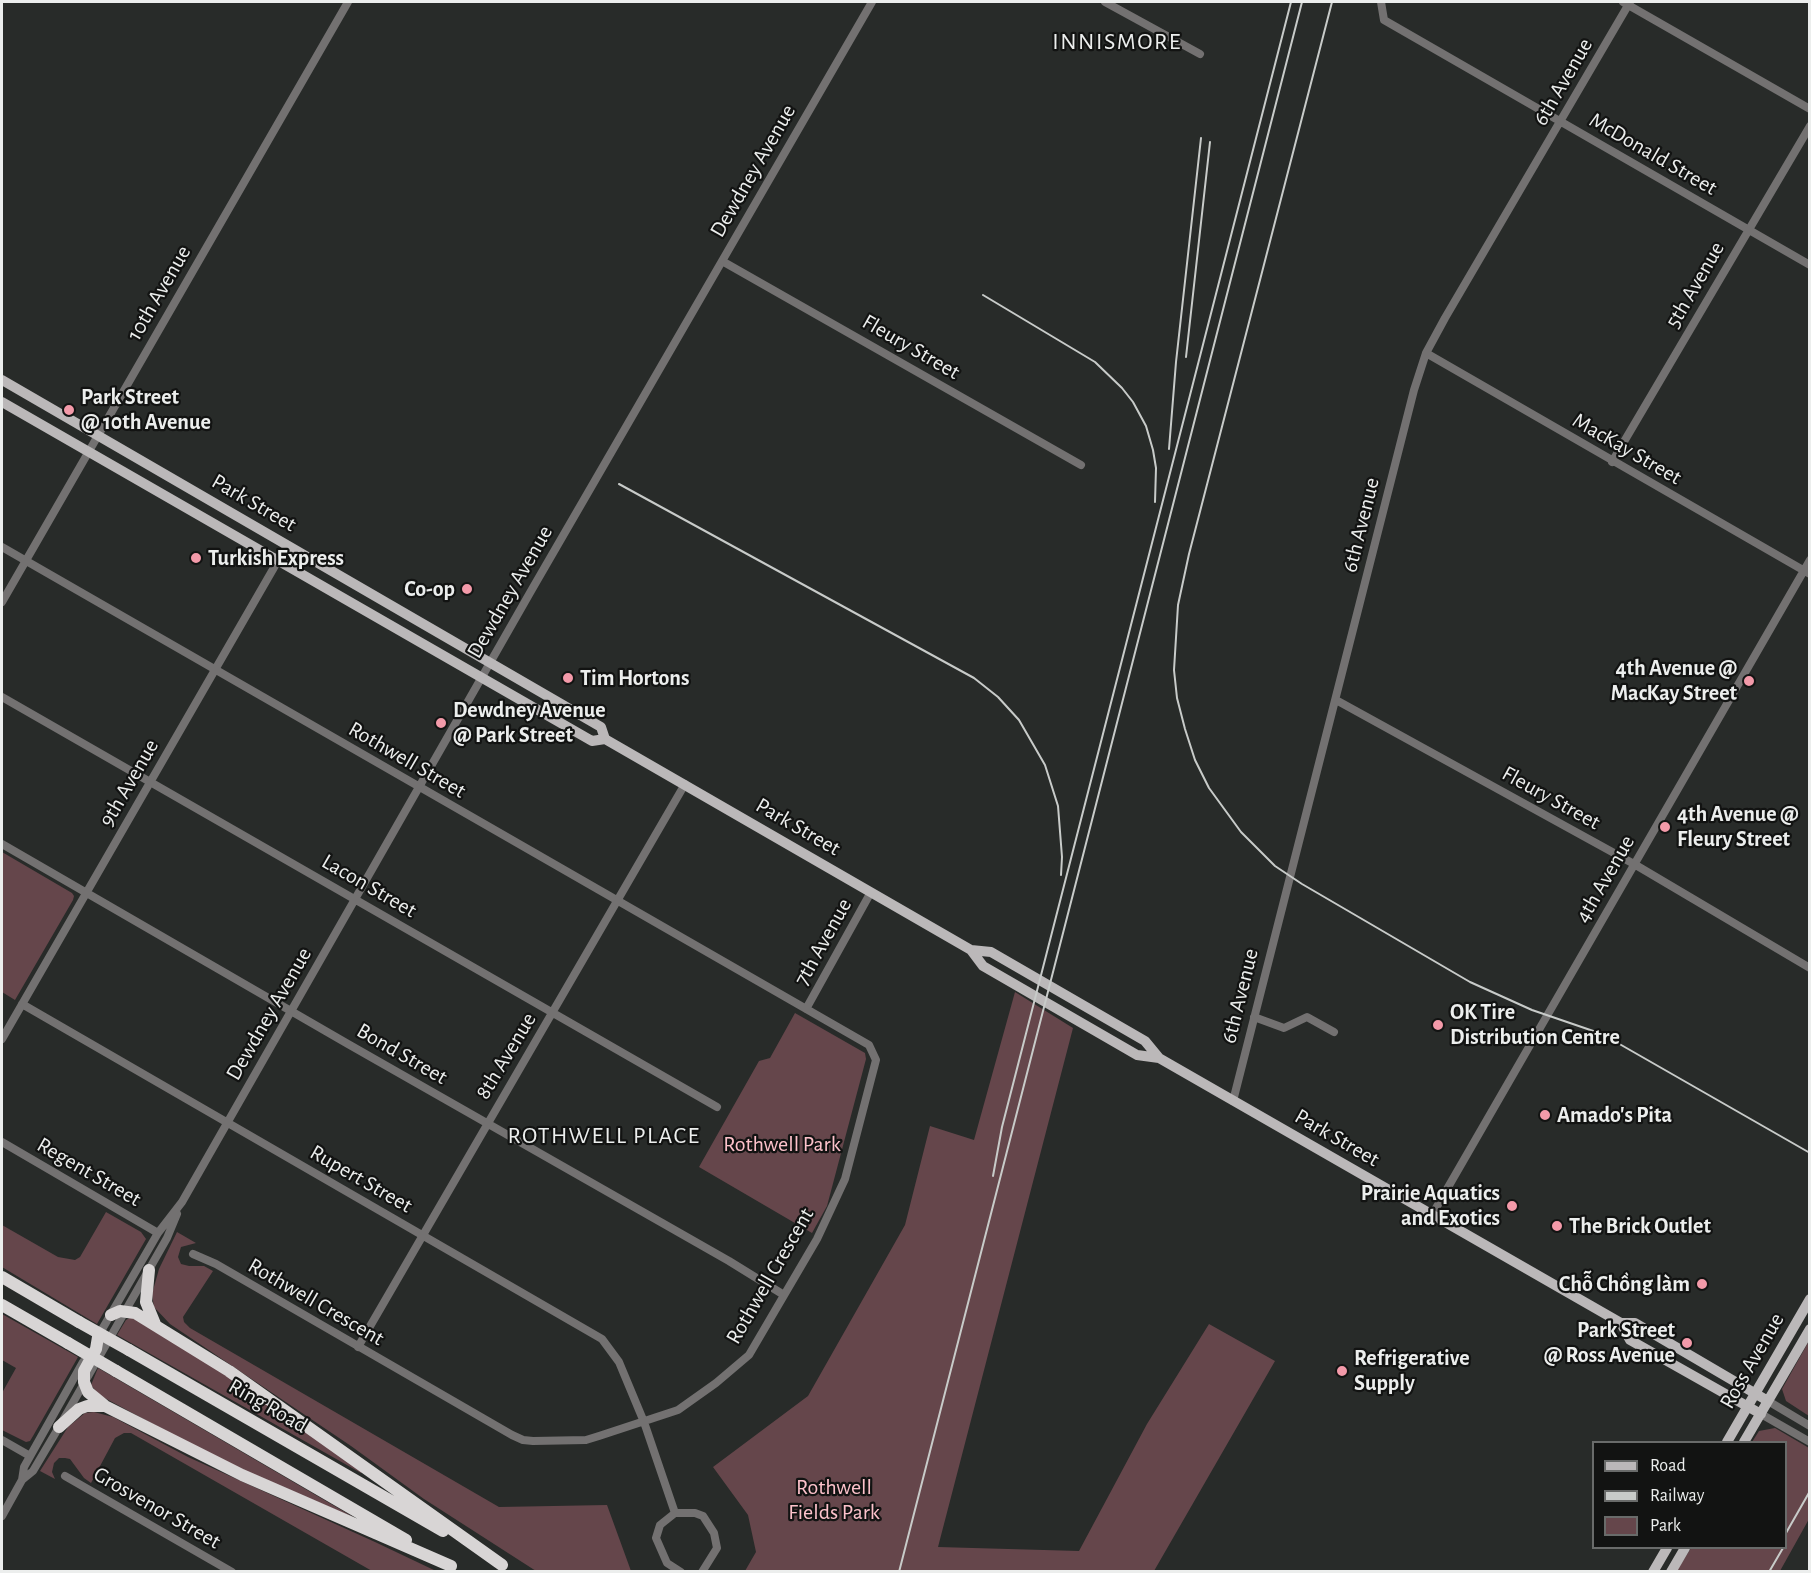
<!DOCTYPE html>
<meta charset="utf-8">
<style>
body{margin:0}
#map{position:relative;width:1811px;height:1573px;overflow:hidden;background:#282b29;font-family:"Alegreya Sans",sans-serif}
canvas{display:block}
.frame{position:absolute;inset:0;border:3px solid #eceeed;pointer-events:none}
.legend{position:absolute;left:1592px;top:1441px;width:195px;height:108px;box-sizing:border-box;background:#121312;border:2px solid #696b6a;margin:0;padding:8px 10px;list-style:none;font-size:18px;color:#eceeed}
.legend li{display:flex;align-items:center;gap:12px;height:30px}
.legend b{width:30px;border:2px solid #696b6a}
</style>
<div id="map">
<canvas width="1811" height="1573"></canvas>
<div class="frame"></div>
<ul class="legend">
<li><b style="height:8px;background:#bbb8b9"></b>Road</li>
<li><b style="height:8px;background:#c8cbc9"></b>Railway</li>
<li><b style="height:16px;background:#65464b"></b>Park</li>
</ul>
</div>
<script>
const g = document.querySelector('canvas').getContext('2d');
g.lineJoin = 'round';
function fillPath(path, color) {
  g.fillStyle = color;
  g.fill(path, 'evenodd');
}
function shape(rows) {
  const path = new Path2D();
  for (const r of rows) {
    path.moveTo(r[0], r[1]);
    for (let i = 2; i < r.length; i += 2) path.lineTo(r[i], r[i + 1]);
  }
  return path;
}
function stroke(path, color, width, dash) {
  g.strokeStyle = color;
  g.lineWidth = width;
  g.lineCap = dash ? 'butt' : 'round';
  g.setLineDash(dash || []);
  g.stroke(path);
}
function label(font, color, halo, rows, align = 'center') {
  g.font = font + ' "Alegreya Sans",sans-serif';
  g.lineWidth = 4.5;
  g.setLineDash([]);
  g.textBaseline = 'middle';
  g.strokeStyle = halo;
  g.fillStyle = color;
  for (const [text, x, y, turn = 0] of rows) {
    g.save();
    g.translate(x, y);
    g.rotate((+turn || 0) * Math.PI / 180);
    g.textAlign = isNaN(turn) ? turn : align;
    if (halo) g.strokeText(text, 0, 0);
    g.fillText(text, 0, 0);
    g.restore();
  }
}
fillPath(shape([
 [2,852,72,893,74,896,73,900,15,1000,2,992],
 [1015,992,1073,1028,938,1547,1079,1551,1147,1424,1209,1324,1275,1361,1154,1571,745,1571,756,1552,748,1515,713,1467,808,1396,905,1225,930,1126,974,1140],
 [795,1013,865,1053,866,1059,827,1206,812,1233,699,1167,759,1061,770,1058],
 [106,1212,141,1232,146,1239,97,1324,2,1267,2,1225,58,1257,75,1260,80,1257],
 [177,1232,196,1243,181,1247,178,1257,181,1264,189,1266,204,1266,213,1271,183,1317,184,1322,190,1328,499,1507,607,1505,631,1571,536,1571,424,1499,351,1446,170,1324,154,1307,152,1294,159,1269],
 [2,1314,78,1357,33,1436,30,1441,26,1442,2,1430,2,1393,16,1368,2,1360],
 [131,1317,225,1374,362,1471,361,1473,117,1335,126,1320],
 [1809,1341,1810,1416,1809,1416,1786,1401,1782,1389],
 [98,1368,355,1518,218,1459,99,1395,91,1385],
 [94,1412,113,1417,188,1457,375,1542,436,1571,372,1571,131,1433,124,1433,115,1438,91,1483,84,1478,70,1459,65,1458,59,1458,54,1463,52,1472,55,1479,40,1471,68,1427,85,1413],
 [1775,1428,1809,1448,1809,1519,1780,1571,1676,1572,1691,1548,1786,1548,1786,1442,1752,1442,1759,1431]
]), '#65464b');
stroke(shape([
 [1105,2,1200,54],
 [1381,2,1384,20,1810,265],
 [1623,2,1810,109],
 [722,261,1081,465],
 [1426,353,1810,574],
 [1612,462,1810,126],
 [2,547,869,1045,876,1060,845,1179,817,1239,749,1355,716,1383,678,1410,599,1436,586,1440,533,1441,523,1440,512,1435,216,1264,193,1254],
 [2,602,348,2],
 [2,697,717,1107],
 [1336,700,1634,864,1810,968],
 [2,844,348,1044,729,1261,784,1295],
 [22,1004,602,1339,619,1362,644,1422,675,1513],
 [806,1009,871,892],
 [1254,1017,1284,1028,1307,1017,1334,1032],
 [2,1039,287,545],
 [1233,1101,1414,390,1426,353,1445,318,1630,2],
 [2,1142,158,1233],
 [1432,1215,1810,560],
 [97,1338,158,1233,182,1202,531,591,872,2],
 [358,1347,685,784],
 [1768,1401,1810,1426],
 [1761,1414,1810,1442],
 [2,1440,30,1456],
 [65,1476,232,1572],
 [22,1480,24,1467,83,1362],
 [2,1516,22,1480,33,1471,59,1427,167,1238,177,1214],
 [681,1572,667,1563,656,1538,660,1525,675,1513,695,1513,703,1516,714,1533,717,1548,702,1572]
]), '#737171', 8);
stroke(shape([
 [2,380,601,727,605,739,971,950,983,966,1137,1055,1159,1058],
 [2,402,592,741,605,739],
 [971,950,991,952,1145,1041,1159,1058,1621,1323,1630,1340,1761,1414],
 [1621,1323,1635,1323,1768,1401],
 [1727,1442,1810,1299],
 [1744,1442,1810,1329],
 [1653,1572,1667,1548],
 [1671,1572,1685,1548]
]), '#bbb8b9', 10);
stroke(shape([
 [149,1270,146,1302,155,1324],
 [2,1277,79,1322],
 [2,1305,68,1343],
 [111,1315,120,1311,135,1313,229,1371,502,1565],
 [98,1337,96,1349,84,1371,84,1382,88,1392,105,1406,242,1475,451,1566],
 [129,1350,443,1531],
 [116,1371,406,1540],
 [59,1427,79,1409,87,1406,104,1406]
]), '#d8d5d5', 12);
stroke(shape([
 [1332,2,1189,554,1178,605,1174,670,1177,698,1185,729,1195,760,1209,788,1241,832,1275,866,1302,884,1470,982,1532,1010,1602,1034,1810,1153],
 [983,295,1095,362,1122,388,1133,402,1146,426,1153,450,1156,468,1155,502],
 [1186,357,1210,142],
 [1169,449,1176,362,1201,138],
 [619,484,974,678,998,697,1019,720,1045,765,1058,806,1062,857,1061,875],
 [993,1176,1002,1127,1291,2],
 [1786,1533,1810,1491],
 [899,1572,1302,2],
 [1769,1572,1783,1548]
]), '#c8cbc9', 2);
stroke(shape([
 [79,1322,129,1350],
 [68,1343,116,1371]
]), '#d8d5d5', 12);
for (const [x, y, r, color] of [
 [69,410,6,"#f39aa9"],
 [196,558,6,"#f39aa9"],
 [467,589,6,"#f39aa9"],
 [568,678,6,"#f39aa9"],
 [1749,681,6,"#f39aa9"],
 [441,723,6,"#f39aa9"],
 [1665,827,6,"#f39aa9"],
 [1438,1025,6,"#f39aa9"],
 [1545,1115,6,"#f39aa9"],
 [1512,1206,6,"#f39aa9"],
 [1557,1226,6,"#f39aa9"],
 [1702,1284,6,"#f39aa9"],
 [1687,1343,6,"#f39aa9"],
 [1342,1371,6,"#f39aa9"]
]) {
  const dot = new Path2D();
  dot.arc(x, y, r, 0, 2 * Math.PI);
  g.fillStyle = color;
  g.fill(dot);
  stroke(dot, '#121312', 2);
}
label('22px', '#eceeed', '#121312', [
 ["6th Avenue",1563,82,-60],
 ["McDonald Street",1653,154,30],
 ["Dewdney Avenue",753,171,-60],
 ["5th Avenue",1695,285,-60],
 ["10th Avenue",159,293,-60],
 ["Fleury Street",911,347,30],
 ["MacKay Street",1627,449,30],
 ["Park Street",254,503,30],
 ["6th Avenue",1361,525,-76],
 ["Dewdney Avenue",510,592,-60],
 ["Rothwell Street",407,760,30],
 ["9th Avenue",129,783,-60],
 ["Fleury Street",1551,798,29],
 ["Park Street",798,827,30],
 ["4th Avenue",1605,879,-60],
 ["Lacon Street",369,886,30],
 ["7th Avenue",823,942,-61],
 ["6th Avenue",1240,996,-76],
 ["Dewdney Avenue",269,1014,-60],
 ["Bond Street",402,1054,30],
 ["8th Avenue",506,1056,-59],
 ["Park Street",1337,1138,30],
 ["Regent Street",89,1172,30],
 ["Rupert Street",361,1179,30],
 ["Rothwell Crescent",770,1276,-60],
 ["Rothwell Crescent",316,1302,30],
 ["Ross Avenue",1752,1361,-60],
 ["Ring Road",268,1406,30],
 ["Grosvenor Street",157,1508,30]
]);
label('bold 22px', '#eceeed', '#121312', [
 ["Park Street",81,397],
 ["@ 10th Avenue",81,422],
 ["Turkish Express",208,558],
 ["Co-op",455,589,"right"],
 ["4th Avenue @",1737,668,"right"],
 ["MacKay Street",1737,693,"right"],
 ["Tim Hortons",580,678],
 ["Dewdney Avenue",453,710],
 ["@ Park Street",453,735],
 ["4th Avenue @",1677,814],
 ["Fleury Street",1677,839],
 ["OK Tire",1450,1012],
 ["Distribution Centre",1450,1037],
 ["Amado's Pita",1557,1115],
 ["Prairie Aquatics",1500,1193,"right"],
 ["and Exotics",1500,1218,"right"],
 ["The Brick Outlet",1569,1226],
 ["Chỗ Chồng làm",1690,1284,"right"],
 ["Park Street",1675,1330,"right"],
 ["@ Ross Avenue",1675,1355,"right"],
 ["Refrigerative",1354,1358],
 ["Supply",1354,1383]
], 'left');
label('22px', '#fdc2cb', '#121312', [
 ["Rothwell Park",782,1144],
 ["Rothwell",834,1487],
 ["Fields Park",834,1512]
]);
g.letterSpacing = '1.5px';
label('24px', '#eceeed', '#121312', [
 ["INNISMORE",1117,42],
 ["ROTHWELL PLACE",604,1136]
]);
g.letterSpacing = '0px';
</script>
